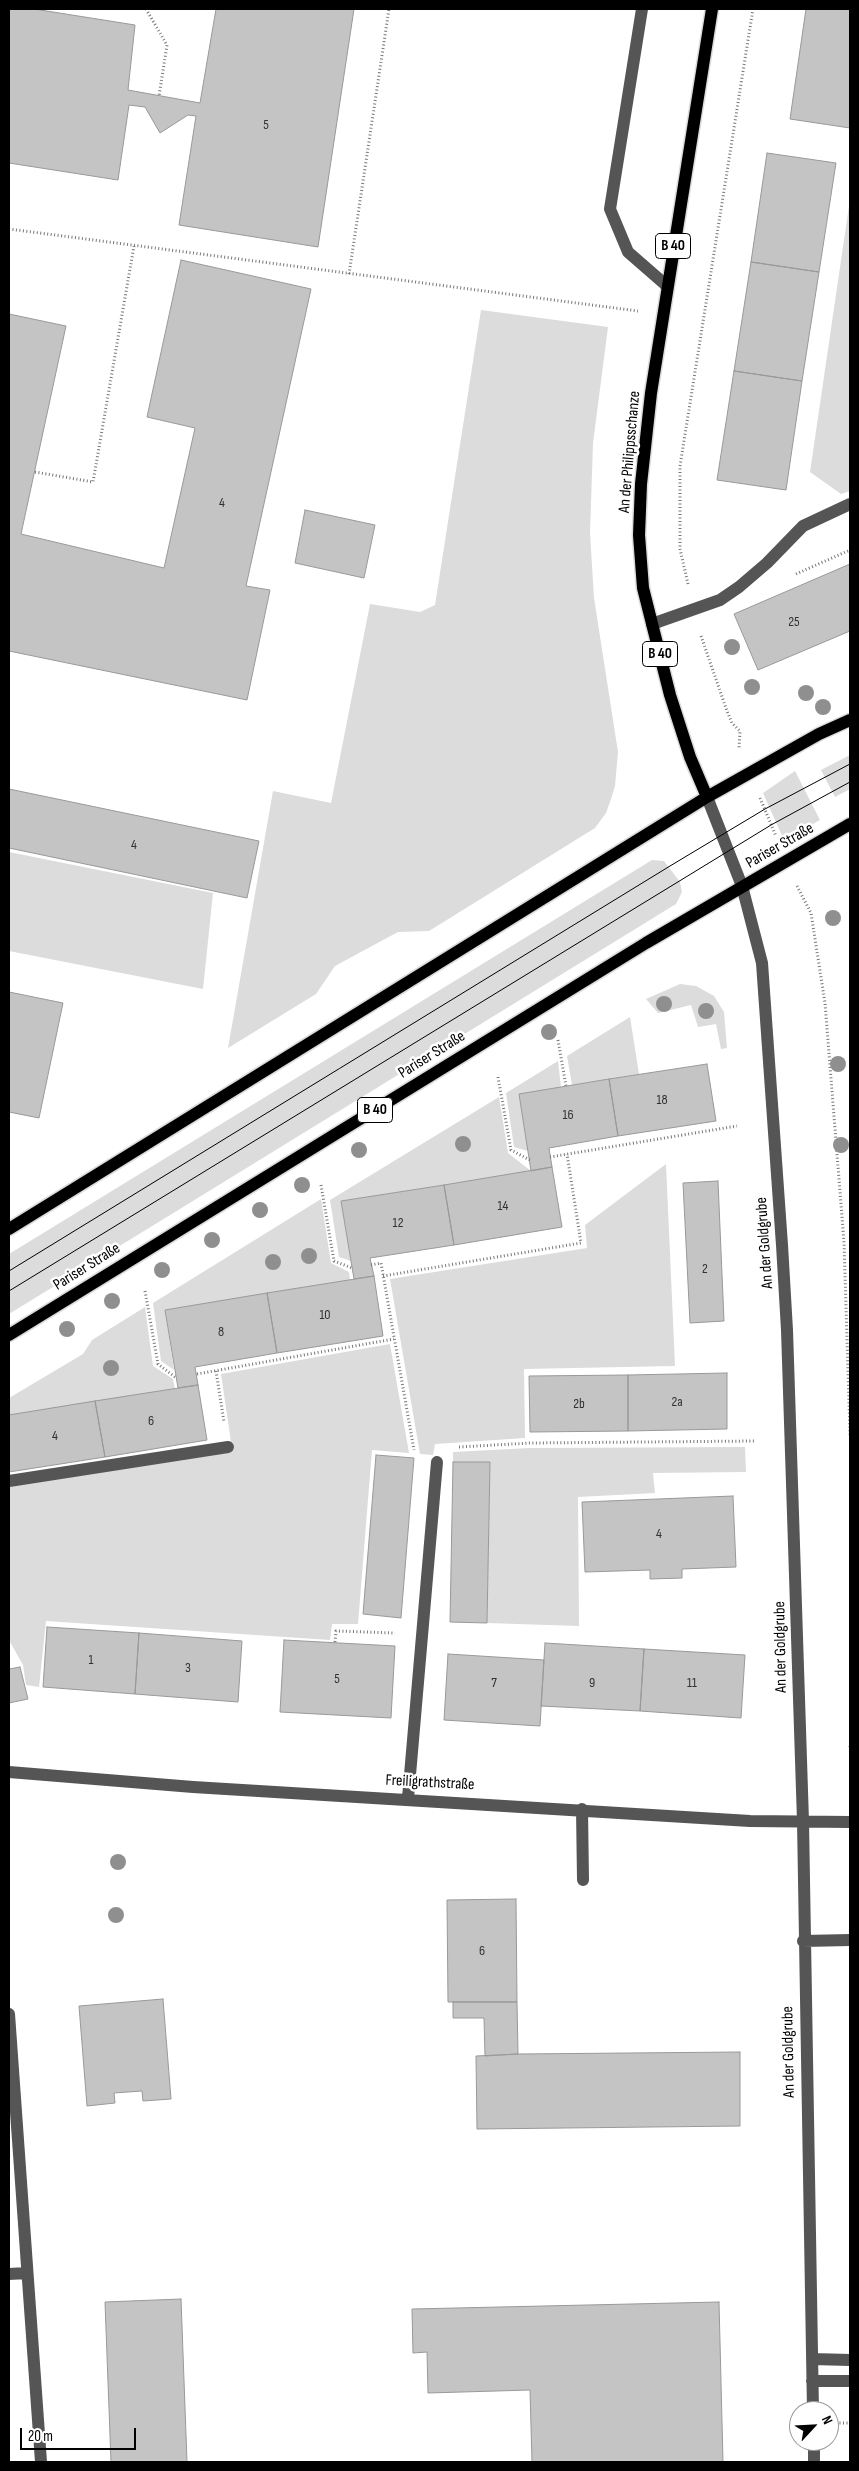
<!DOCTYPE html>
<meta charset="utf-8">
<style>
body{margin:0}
#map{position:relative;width:859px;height:2471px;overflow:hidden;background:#fff;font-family:"Sofia Sans Condensed",sans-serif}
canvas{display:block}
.frame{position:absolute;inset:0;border:10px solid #000;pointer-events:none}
.north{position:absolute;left:789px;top:2401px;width:50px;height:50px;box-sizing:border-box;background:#fff;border:1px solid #999;border-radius:50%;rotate:65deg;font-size:14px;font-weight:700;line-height:20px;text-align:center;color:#000}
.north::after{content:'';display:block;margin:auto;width:18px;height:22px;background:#000;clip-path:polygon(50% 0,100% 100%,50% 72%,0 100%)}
.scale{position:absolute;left:20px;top:2428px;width:116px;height:22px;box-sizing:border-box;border:2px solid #000;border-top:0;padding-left:6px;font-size:15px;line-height:18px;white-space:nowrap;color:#000;-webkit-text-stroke:4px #fff;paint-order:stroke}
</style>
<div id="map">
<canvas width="859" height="2471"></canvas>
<div class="frame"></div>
<div class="north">N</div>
<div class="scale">20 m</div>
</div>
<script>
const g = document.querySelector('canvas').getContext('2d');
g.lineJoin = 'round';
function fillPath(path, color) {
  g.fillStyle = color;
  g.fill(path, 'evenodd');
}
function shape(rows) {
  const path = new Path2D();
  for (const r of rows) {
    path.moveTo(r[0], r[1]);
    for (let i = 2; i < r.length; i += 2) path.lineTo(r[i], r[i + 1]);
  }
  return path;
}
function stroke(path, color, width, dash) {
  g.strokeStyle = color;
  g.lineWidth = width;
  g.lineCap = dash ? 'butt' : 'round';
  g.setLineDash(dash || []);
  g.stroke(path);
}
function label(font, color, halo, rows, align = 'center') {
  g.font = font + ' "Sofia Sans Condensed",sans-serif';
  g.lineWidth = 5;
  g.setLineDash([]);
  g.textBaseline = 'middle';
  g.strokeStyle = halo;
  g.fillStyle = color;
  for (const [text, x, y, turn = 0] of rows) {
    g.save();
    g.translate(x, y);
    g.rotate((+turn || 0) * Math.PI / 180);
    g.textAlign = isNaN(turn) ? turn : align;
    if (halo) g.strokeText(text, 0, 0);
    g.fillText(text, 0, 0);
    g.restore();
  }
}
fillPath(shape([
 [850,199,850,491,841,494,810,472],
 [481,310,608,327,593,443,590,533,594,598,618,752,615,786,611,799,606,813,595,828,429,931,398,932,335,966,316,994,228,1048,273,791,331,803,370,604,420,612,435,605],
 [850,755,850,789,835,797,821,770],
 [795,771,820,820,792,836,783,838,763,793],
 [9,852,213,893,203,989,9,951],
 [652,860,664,861,680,882,682,892,676,904,9,1314,9,1254],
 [680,984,696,986,714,996,724,1012,727,1048,721,1049,716,1024,698,1027,691,1005,658,1013,646,999],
 [630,1017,639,1074,572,1085,567,1056],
 [558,1061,561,1087,519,1094,528,1151,514,1147,506,1093],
 [499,1097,508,1153,531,1171,341,1201,351,1261,339,1257,330,1200],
 [666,1164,675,1366,524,1369,525,1438,435,1444,433,1455,420,1454,390,1279,587,1248,585,1225],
 [321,1199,331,1263,349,1272,350,1280,165,1310,174,1370,161,1361,153,1303],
 [145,1307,153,1366,173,1379,175,1389,9,1416,9,1398,83,1354,92,1340],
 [390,1344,409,1453,372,1450,358,1624,332,1624,330,1640,46,1621,39,1687,26,1685,23,1665,9,1640,9,1484,232,1449,221,1374],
 [745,1447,746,1472,653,1473,655,1493,578,1497,579,1626,487,1623,490,1463,453,1462,453,1452,529,1448]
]), '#dcdcdc');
const building = shape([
 [9,9,34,9,135,25,128,90,200,103,216,9,354,9,318,247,179,225,196,116,188,115,160,133,145,107,129,105,118,180,9,163,9,9],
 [806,9,850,9,850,128,790,119,806,9],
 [767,153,836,163,819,272,751,262,767,153],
 [181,260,311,289,246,586,270,590,247,700,9,651,9,314,66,326,21,534,164,568,195,428,147,417,181,260],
 [751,262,819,272,802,381,734,371,751,262],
 [734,371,802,381,786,490,717,480,734,371],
 [305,510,375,525,364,578,295,563,305,510],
 [850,564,850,631,758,670,734,614,850,564],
 [9,789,259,841,247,898,9,848,9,789],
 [9,992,63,1003,39,1118,9,1112,9,992],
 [707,1064,716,1121,618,1136,609,1079,707,1064],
 [609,1079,618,1136,549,1148,552,1167,531,1171,519,1094,609,1079],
 [552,1167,562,1227,454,1245,444,1185,552,1167],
 [718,1181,724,1321,690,1323,683,1183,718,1181],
 [444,1185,454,1245,370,1258,374,1276,354,1279,341,1201,444,1185],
 [374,1276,383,1336,277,1353,267,1293,374,1276],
 [267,1293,277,1353,195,1367,198,1385,178,1388,165,1310,267,1293],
 [727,1373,727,1429,628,1431,628,1375,727,1373],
 [628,1375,628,1431,530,1432,529,1376,628,1375],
 [198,1385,207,1440,105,1457,95,1401,198,1385],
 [95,1401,105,1457,9,1472,9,1415,95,1401],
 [376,1455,414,1458,401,1618,363,1614,376,1455],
 [453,1462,490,1462,487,1623,450,1622,453,1462],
 [733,1496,736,1567,682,1569,682,1578,650,1579,650,1570,585,1572,582,1502,733,1496],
 [47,1627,139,1633,135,1694,43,1687,47,1627],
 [139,1633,242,1641,238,1702,135,1694,139,1633],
 [284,1640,395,1646,391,1718,280,1712,284,1640],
 [545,1643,644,1649,640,1711,541,1706,545,1643],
 [644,1649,745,1655,741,1718,640,1711,644,1649],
 [448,1654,544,1660,540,1726,444,1720,448,1654],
 [20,1667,28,1699,9,1703,9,1669,20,1667],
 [516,1899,517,2002,448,2002,447,1900,516,1899],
 [163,1999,171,2099,143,2101,142,2091,114,2093,115,2103,87,2106,79,2006,163,1999],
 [453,2002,517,2002,518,2054,485,2056,484,2018,453,2018,453,2002],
 [740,2052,740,2126,477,2129,476,2056,518,2054,740,2052],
 [181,2299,187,2462,111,2462,105,2302,181,2299],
 [719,2302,723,2462,532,2462,530,2390,428,2393,427,2352,413,2353,412,2309,719,2302]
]);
fillPath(building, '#c4c4c4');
stroke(building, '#999', 1);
const major = shape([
 [707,797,690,757,670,695,643,588,639,535,641,484,651,393,712,9],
 [9,1229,707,797,819,734,850,720],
 [9,1335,646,943,850,824]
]);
stroke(major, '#dbdbdb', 15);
stroke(shape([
 [146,9,167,45,159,96],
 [9,229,638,311],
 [349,274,389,9],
 [35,472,93,482,134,246],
 [796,574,850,550],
 [688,584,680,549,680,466,753,9],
 [701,636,727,711,732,723,740,731,739,749],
 [760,798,776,836],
 [797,886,811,913,825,1003,844,1242,850,1435],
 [558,1040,566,1086],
 [498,1077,511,1150,530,1160],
 [550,1157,737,1126],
 [321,1185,334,1261,352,1268],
 [371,1265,381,1263,414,1450],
 [383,1276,581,1243,567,1154],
 [145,1291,158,1364,175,1377],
 [216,1371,224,1422],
 [197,1374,394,1339],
 [459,1447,531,1443,756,1441],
 [335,1642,336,1631,395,1633],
 [850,1746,850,1747],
 [836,2423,850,2423]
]), '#777', 3, [1, 2.5]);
stroke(shape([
 [642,9,610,209,628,252,667,286],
 [652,624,720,600,739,587,767,563,803,526,850,504],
 [707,797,742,886,762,963,782,1245,787,1330,803,1821,813,2411],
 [9,1481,228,1447],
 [9,1772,193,1787,750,1821,850,1822],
 [408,1798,437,1462],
 [582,1809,583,1880],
 [803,1941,850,1940],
 [9,2014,41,2462],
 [9,2274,27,2273],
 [812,2359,850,2360],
 [812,2381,850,2381],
 [814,2441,814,2462]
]), '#555', 12);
stroke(major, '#000', 12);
stroke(shape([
 [9,1271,670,866,765,809,850,764],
 [9,1291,771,825,850,782]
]), '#000', 1);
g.fillStyle = '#8f8f8f';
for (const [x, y] of [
 [732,647],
 [752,687],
 [806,693],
 [823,707],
 [833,918],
 [664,1004],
 [706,1011],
 [549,1032],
 [838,1064],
 [463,1144],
 [841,1145],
 [359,1150],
 [302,1185],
 [260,1210],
 [212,1240],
 [309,1256],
 [273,1262],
 [162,1270],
 [112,1301],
 [67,1329],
 [111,1368],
 [118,1862],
 [116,1915]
]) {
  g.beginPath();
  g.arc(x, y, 8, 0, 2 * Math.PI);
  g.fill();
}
label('14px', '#313131', null, [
 ["5",266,125],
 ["4",222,503],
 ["25",794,622],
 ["4",134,845],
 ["18",662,1100],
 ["16",568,1115],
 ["14",503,1206],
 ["12",398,1223],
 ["2",705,1269],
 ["10",325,1315],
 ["8",221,1332],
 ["2a",677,1402],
 ["2b",579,1404],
 ["6",151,1421],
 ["4",55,1436],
 ["4",659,1534],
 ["1",91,1660],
 ["3",188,1668],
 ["5",337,1679],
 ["7",494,1683],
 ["9",592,1683],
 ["11",692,1683],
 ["6",482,1951]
]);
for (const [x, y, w] of [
 [673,246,35],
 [660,654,35],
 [375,1110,35]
]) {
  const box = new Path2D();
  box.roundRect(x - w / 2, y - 12.5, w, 25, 4);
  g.fillStyle = '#fff';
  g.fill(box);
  stroke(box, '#000', 1);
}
label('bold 15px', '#000', null, [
 ["B 40",673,246],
 ["B 40",660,654],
 ["B 40",375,1110]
]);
label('16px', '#000', '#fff', [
 ["An der Philippsschanze",630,452,-85],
 ["Pariser Straße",780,846,-30],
 ["Pariser Straße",432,1055,-32],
 ["An der Goldgrube",765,1243,-94],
 ["Pariser Straße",87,1267,-32],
 ["An der Goldgrube",781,1647,-91],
 ["Freiligrathstraße",430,1783,3],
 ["An der Goldgrube",789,2052,-91]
]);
</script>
